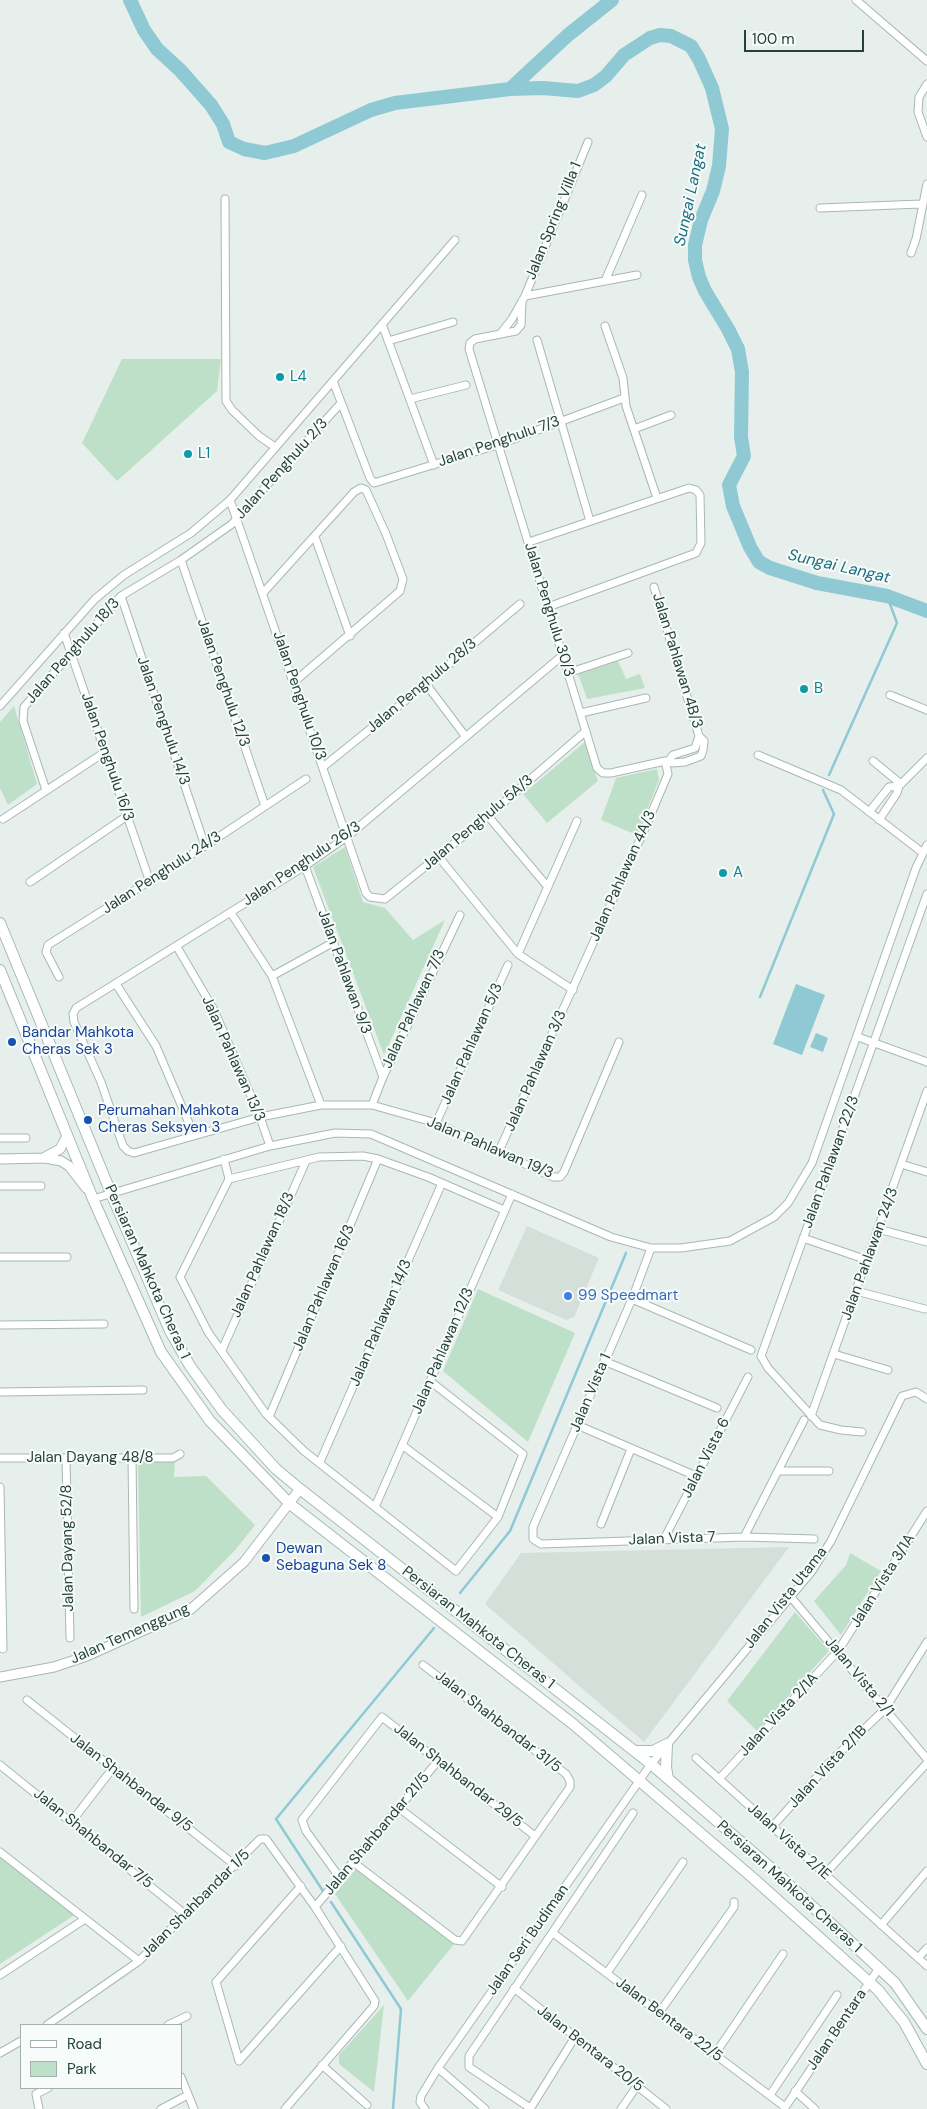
<!DOCTYPE html>
<style>
body{margin:0}
#map{position:relative;width:927px;height:2109px;overflow:hidden;background:#e6efeb;font-family:"DM Sans",sans-serif}
canvas{display:block}
.legend{position:absolute;left:20px;top:2024px;width:162px;height:65px;box-sizing:border-box;background:#f7fbf9;border:1px solid #a3b1ad;margin:0;padding:6px 9px;list-style:none;font-size:15px;color:#24423a}
.legend li{display:flex;align-items:center;gap:10px;height:25px}
.legend b{width:25px;border:1px solid #a3b1ad}
.scale{position:absolute;left:744px;top:30px;width:120px;height:22px;box-sizing:border-box;border:2px solid #24423a;border-top:0;padding-left:6px;font-size:15px;line-height:18px;white-space:nowrap;color:#24423a;-webkit-text-stroke:4px #f7fbf9;paint-order:stroke}
</style>
<div id="map">
<canvas width="927" height="2109"></canvas>
<ul class="legend">
<li><b style="height:6px;background:#fff"></b>Road</li>
<li><b style="height:14px;background:#bfe0c8"></b>Park</li>
</ul>
<div class="scale">100 m</div>
</div>
<script>
const g = document.querySelector('canvas').getContext('2d');
g.lineJoin = 'round';
function fillPath(path, color) {
  g.fillStyle = color;
  g.fill(path, 'evenodd');
}
function shape(rows) {
  const path = new Path2D();
  for (const r of rows) {
    path.moveTo(r[0], r[1]);
    for (let i = 2; i < r.length; i += 2) path.lineTo(r[i], r[i + 1]);
  }
  return path;
}
function stroke(path, color, width, dash) {
  g.strokeStyle = color;
  g.lineWidth = width;
  g.lineCap = dash ? 'butt' : 'round';
  g.setLineDash(dash || []);
  g.stroke(path);
}
function label(font, color, halo, rows, align = 'center') {
  g.font = font + ' "DM Sans",sans-serif';
  g.lineWidth = 4;
  g.setLineDash([]);
  g.textBaseline = 'middle';
  g.strokeStyle = halo;
  g.fillStyle = color;
  for (const [text, x, y, turn = 0] of rows) {
    g.save();
    g.translate(x, y);
    g.rotate((+turn || 0) * Math.PI / 180);
    g.textAlign = isNaN(turn) ? turn : align;
    if (halo) g.strokeText(text, 0, 0);
    g.fillText(text, 0, 0);
    g.restore();
  }
}
fillPath(shape([
 [527,1226,599,1258,574,1317,566,1320,498,1290],
 [789,1547,644,1742,485,1604,521,1553]
]), '#d4dfda');
fillPath(shape([
 [122,359,221,359,217,391,117,481,82,443],
 [618,661,626,679,640,674,645,688,587,699,578,674],
 [14,706,37,784,8,805,0,788,0,722],
 [585,742,598,781,547,823,523,794],
 [657,769,659,780,637,835,601,820,616,778],
 [345,847,363,902,385,908,413,940,445,920,384,1055,313,867],
 [478,1289,575,1333,528,1442,443,1371],
 [175,1461,174,1477,206,1476,255,1525,236,1549,195,1591,141,1617,138,1462],
 [850,1553,881,1571,841,1635,814,1601,846,1565],
 [795,1612,829,1651,757,1731,727,1701],
 [0,1855,76,1914,0,1964],
 [356,1869,454,1944,408,2001,335,1894],
 [384,2005,374,2092,339,2064,339,2055]
]), '#bfe0c8');
fillPath(shape([
 [796,984,825,995,802,1055,773,1044],
 [816,1033,828,1038,823,1052,810,1047]
]), '#8ec9d4');
stroke(shape([
 [829,775,897,623,887,596],
 [760,997,834,814,823,790],
 [460,1593,510,1531,626,1253],
 [323,1891,276,1819,434,1628],
 [331,1902,401,2009,393,2109]
]), '#8ec9d4', 2.5);
stroke(shape([
 [130,0,144,30,157,49,180,70,211,105,223,124,229,142,244,149,265,153,294,146,371,110,395,103,510,89,543,88,578,91,594,85,606,76,624,55,650,38,660,35,671,36,691,46,699,59,712,88,722,129,719,166,713,191,701,220,695,245,695,260,699,277,705,291,728,329,738,349,742,372,741,437,744,456,729,485,733,506,750,547,759,562,770,568,817,583,887,596,927,611],
 [510,89,568,35,612,0]
]), '#8ec9d4', 14);
const minor = shape([
 [856,0,927,61],
 [927,84,919,97,918,112,927,137],
 [225,199,226,401,232,410,259,436,275,447],
 [820,208,921,204],
 [911,253,916,239,927,184],
 [605,281,642,195],
 [525,296,637,275],
 [522,301,521,325,516,331,475,339,470,343,469,349,597,768,603,773,611,773,665,761,673,763,685,762,701,756,703,750,704,741,699,736,654,587],
 [382,324,434,465],
 [605,326,623,378,626,406,657,498],
 [501,333,512,319,525,296,588,142],
 [537,340,590,521],
 [388,341,453,322],
 [333,381,370,478,374,483,500,444,624,398],
 [410,399,466,385],
 [634,429,671,415],
 [230,500,366,893,370,897,385,899,488,816,586,731],
 [315,537,350,636],
 [529,542,689,488,696,490,700,495,701,543,696,553,548,607],
 [181,560,265,806],
 [263,593,354,492,361,488,366,490,386,534,403,579,400,591,294,682],
 [121,596,205,846],
 [64,633,150,882],
 [563,655,348,836,305,866,76,1008,73,1014,74,1022,101,1082,123,1146,128,1151,134,1153,260,1117,321,1105,372,1105,436,1123,553,1177,560,1177,564,1172,619,1042],
 [568,673,628,653],
 [426,684,466,737],
 [890,695,927,710],
 [0,706,95,599,124,575,191,533,230,500,455,240],
 [581,713,646,698],
 [758,755,841,790,923,853],
 [669,760,673,755,695,748,699,736],
 [873,761,901,784],
 [323,767,426,684,520,604],
 [46,790,23,721,24,707,121,596,181,560,232,524,341,403],
 [869,812,889,787,899,786],
 [488,816,548,887],
 [3,819,105,752],
 [879,820,897,793,899,786,927,758],
 [438,856,518,954,573,990],
 [305,866,383,1077],
 [30,882,127,816],
 [231,913,272,976,321,1105],
 [177,947,214,1010,260,1117,270,1146],
 [518,954,577,821],
 [272,976,334,942],
 [59,977,46,952,48,945,205,846,306,779],
 [116,984,156,1046,194,1135],
 [858,1037,927,1062],
 [372,1105,383,1077,460,915],
 [436,1123,508,965],
 [0,1138,26,1138],
 [499,1151,646,826,668,774,665,761],
 [224,1159,229,1179],
 [901,1164,927,1172],
 [229,1179,180,1277,208,1332,266,1414,304,1451,456,1571,498,1517,523,1454,430,1381],
 [229,1179,319,1157,363,1156,378,1159,428,1177,504,1210],
 [0,1186,41,1186],
 [93,1199,270,1146,335,1133,371,1134,611,1237,651,1248,681,1248,730,1241,774,1217,788,1203,812,1163,916,868,927,845],
 [878,1229,927,1242],
 [803,1238,867,1260],
 [651,1248,632,1299,533,1527,533,1539,541,1544,744,1537,814,1539],
 [0,1257,67,1257],
 [856,1291,925,1309],
 [632,1299,751,1350],
 [0,1325,104,1324],
 [222,1350,306,1161],
 [834,1354,888,1370],
 [604,1361,717,1408],
 [0,1392,143,1390],
 [811,1416,927,1091],
 [269,1417,378,1159],
 [577,1425,696,1476],
 [862,1432,841,1430,820,1425,768,1368,761,1356,927,894],
 [402,1445,498,1517],
 [132,1457,134,1609],
 [0,1458,173,1458,180,1454],
 [66,1458,70,1638],
 [320,1462,442,1183],
 [778,1471,829,1471],
 [0,1487,3,1649],
 [375,1507,512,1194],
 [601,1524,631,1449],
 [744,1537,804,1420],
 [664,1539,748,1377],
 [790,1596,927,1759],
 [27,1700,236,1866],
 [696,1758,927,1966],
 [0,1765,186,1915],
 [719,1779,838,1651,927,1511],
 [399,1808,502,1887],
 [72,1821,113,1768],
 [772,1827,831,1761,885,1709,927,1642],
 [0,1852,139,1961],
 [353,1862,455,1940,462,1941,570,1787,570,1781,566,1774,423,1665],
 [825,1874,927,1763],
 [340,1878,306,1831,302,1820,382,1717,535,1836],
 [315,1907,438,1761],
 [881,1925,927,1871],
 [553,1933,785,2107],
 [918,1958,927,1948],
 [607,1973,683,1862],
 [0,1975,85,1919],
 [514,1988,666,2109],
 [659,2013,734,1907,734,1902],
 [47,2025,139,1961,260,1839,266,1839,315,1907,375,2001,374,2006,285,2109],
 [168,2025,187,2016],
 [0,2053,21,2041],
 [715,2054,783,1954],
 [239,2061,216,1982,301,1886],
 [239,2061,341,1946],
 [322,2065,367,2105],
 [438,2068,485,2109],
 [181,2077,194,2109],
 [795,2091,815,2109],
 [770,2095,837,1995],
 [530,2108,469,2067,469,2056,633,1813],
 [39,2109,36,2094,48,2088],
 [161,2109,188,2095],
 [425,2109,420,2102,421,2096,438,2068,651,1764,812,1571,831,1541,902,1396,916,1392,927,1399],
 [530,2109,575,2037],
 [621,2109,637,2086],
 [784,2109,879,1968]
]);
const tertiary = shape([
 [45,1157,60,1149,67,1136],
 [0,1159,45,1158,61,1161,69,1166,86,1188],
 [0,1677,54,1667,87,1656,191,1609,244,1562,300,1489]
]);
const secondary = shape([
 [0,923,111,1193,170,1331,190,1366,222,1410,276,1469,300,1489,651,1764,771,1868,895,1983,927,2029],
 [0,970,93,1199,161,1352,210,1421,290,1504,573,1724,753,1878,878,1990,904,2022,927,2064],
 [667,1744,666,1767,668,1779],
 [635,1751,653,1751,667,1744]
]);
stroke(minor, '#a8b8b2', 9);
stroke(tertiary, '#a8b8b2', 11);
stroke(secondary, '#a4bbb3', 12);
stroke(minor, '#fff', 7);
stroke(tertiary, '#fff', 9);
stroke(secondary, '#fff', 10);
for (const [x, y, r, color] of [
 [280,377,5,"#0f9aa8"],
 [188,454,5,"#0f9aa8"],
 [804,689,5,"#0f9aa8"],
 [723,873,5,"#0f9aa8"],
 [12,1042,5,"#1a4fb4"],
 [88,1120,5,"#1a4fb4"],
 [568,1296,5,"#3f7fe0"],
 [266,1558,5,"#1a4fb4"]
]) {
  const dot = new Path2D();
  dot.arc(x, y, r, 0, 2 * Math.PI);
  g.fillStyle = color;
  g.fill(dot);
  stroke(dot, '#f7fbf9', 2);
}
label('15px', '#24423a', '#f7fbf9', [
 ["Jalan Spring Villa 1",554,221,-68],
 ["Jalan Penghulu 7/3",499,442,-19],
 ["Jalan Penghulu 2/3",282,469,-48],
 ["Jalan Penghulu 30/3",549,610,73],
 ["Jalan Penghulu 18/3",73,651,-49],
 ["Jalan Pahlawan 4B/3",677,661,73],
 ["Jalan Penghulu 12/3",223,683,71],
 ["Jalan Penghulu 28/3",422,686,-40],
 ["Jalan Penghulu 10/3",299,696,71],
 ["Jalan Penghulu 14/3",163,721,71],
 ["Jalan Penghulu 16/3",107,757,71],
 ["Jalan Penghulu 5A/3",478,823,-40],
 ["Jalan Penghulu 26/3",302,864,-34],
 ["Jalan Penghulu 24/3",162,873,-33],
 ["Jalan Pahlawan 4A/3",623,876,-66],
 ["Jalan Pahlawan 9/3",344,972,70],
 ["Jalan Pahlawan 7/3",414,1009,-65],
 ["Jalan Pahlawan 5/3",472,1044,-66],
 ["Jalan Pahlawan 13/3",233,1059,66],
 ["Jalan Pahlawan 3/3",536,1071,-66],
 ["Jalan Pahlawan 19/3",490,1148,23],
 ["Jalan Pahlawan 22/3",831,1162,-70],
 ["Jalan Pahlawan 24/3",870,1254,-70],
 ["Jalan Pahlawan 18/3",263,1255,-66],
 ["Persiaran Mahkota Cheras 1",147,1272,66],
 ["Jalan Pahlawan 16/3",324,1288,-67],
 ["Jalan Pahlawan 14/3",381,1323,-67],
 ["Jalan Pahlawan 12/3",443,1351,-67],
 ["Jalan Vista 1",591,1393,-67],
 ["Jalan Dayang 48/8",90,1458],
 ["Jalan Vista 6",706,1458,-63],
 ["Jalan Vista 7",672,1539,-2],
 ["Jalan Dayang 52/8",68,1548,-91],
 ["Jalan Vista 3/1A",883,1581,-58],
 ["Jalan Vista Utama",786,1598,-52],
 ["Persiaran Mahkota Cheras 1",478,1628,38],
 ["Jalan Temenggung",130,1634,-24],
 ["Jalan Vista 2/1",859,1677,50],
 ["Jalan Vista 2/1A",779,1715,-47],
 ["Jalan Shahbandar 31/5",498,1722,38],
 ["Jalan Vista 2/1B",828,1767,-47],
 ["Jalan Shahbandar 29/5",458,1776,38],
 ["Jalan Shahbandar 9/5",131,1783,38],
 ["Jalan Shahbandar 21/5",377,1834,-50],
 ["Jalan Shahbandar 7/5",93,1839,39],
 ["Jalan Vista 2/1E",789,1842,42],
 ["Persiaran Mahkota Cheras 1",789,1887,42],
 ["Jalan Shahbandar 1/5",196,1904,-45],
 ["Jalan Seri Budiman",528,1940,-55],
 ["Jalan Bentara 22/5",669,2020,37],
 ["Jalan Bentara",837,2030,-56],
 ["Jalan Bentara 20/5",590,2049,38]
]);
label('15px', '#0d838f', '#f7fbf9', [
 ["L4",290,377],
 ["L1",198,454],
 ["B",814,689],
 ["A",733,873]
], 'left');
label('15px', '#164399', '#f7fbf9', [
 ["Bandar Mahkota",22,1033],
 ["Cheras Sek 3",22,1050],
 ["Perumahan Mahkota",98,1111],
 ["Cheras Seksyen 3",98,1128],
 ["Dewan",276,1549],
 ["Sebaguna Sek 8",276,1566]
], 'left');
label('15px', '#366cbe', '#f7fbf9', [
 ["99 Speedmart",578,1296]
], 'left');
label('italic 16px', '#1c6f80', '#f7fbf9', [
 ["Sungai Langat",691,195,-78],
 ["Sungai Langat",839,567,13]
]);
</script>
